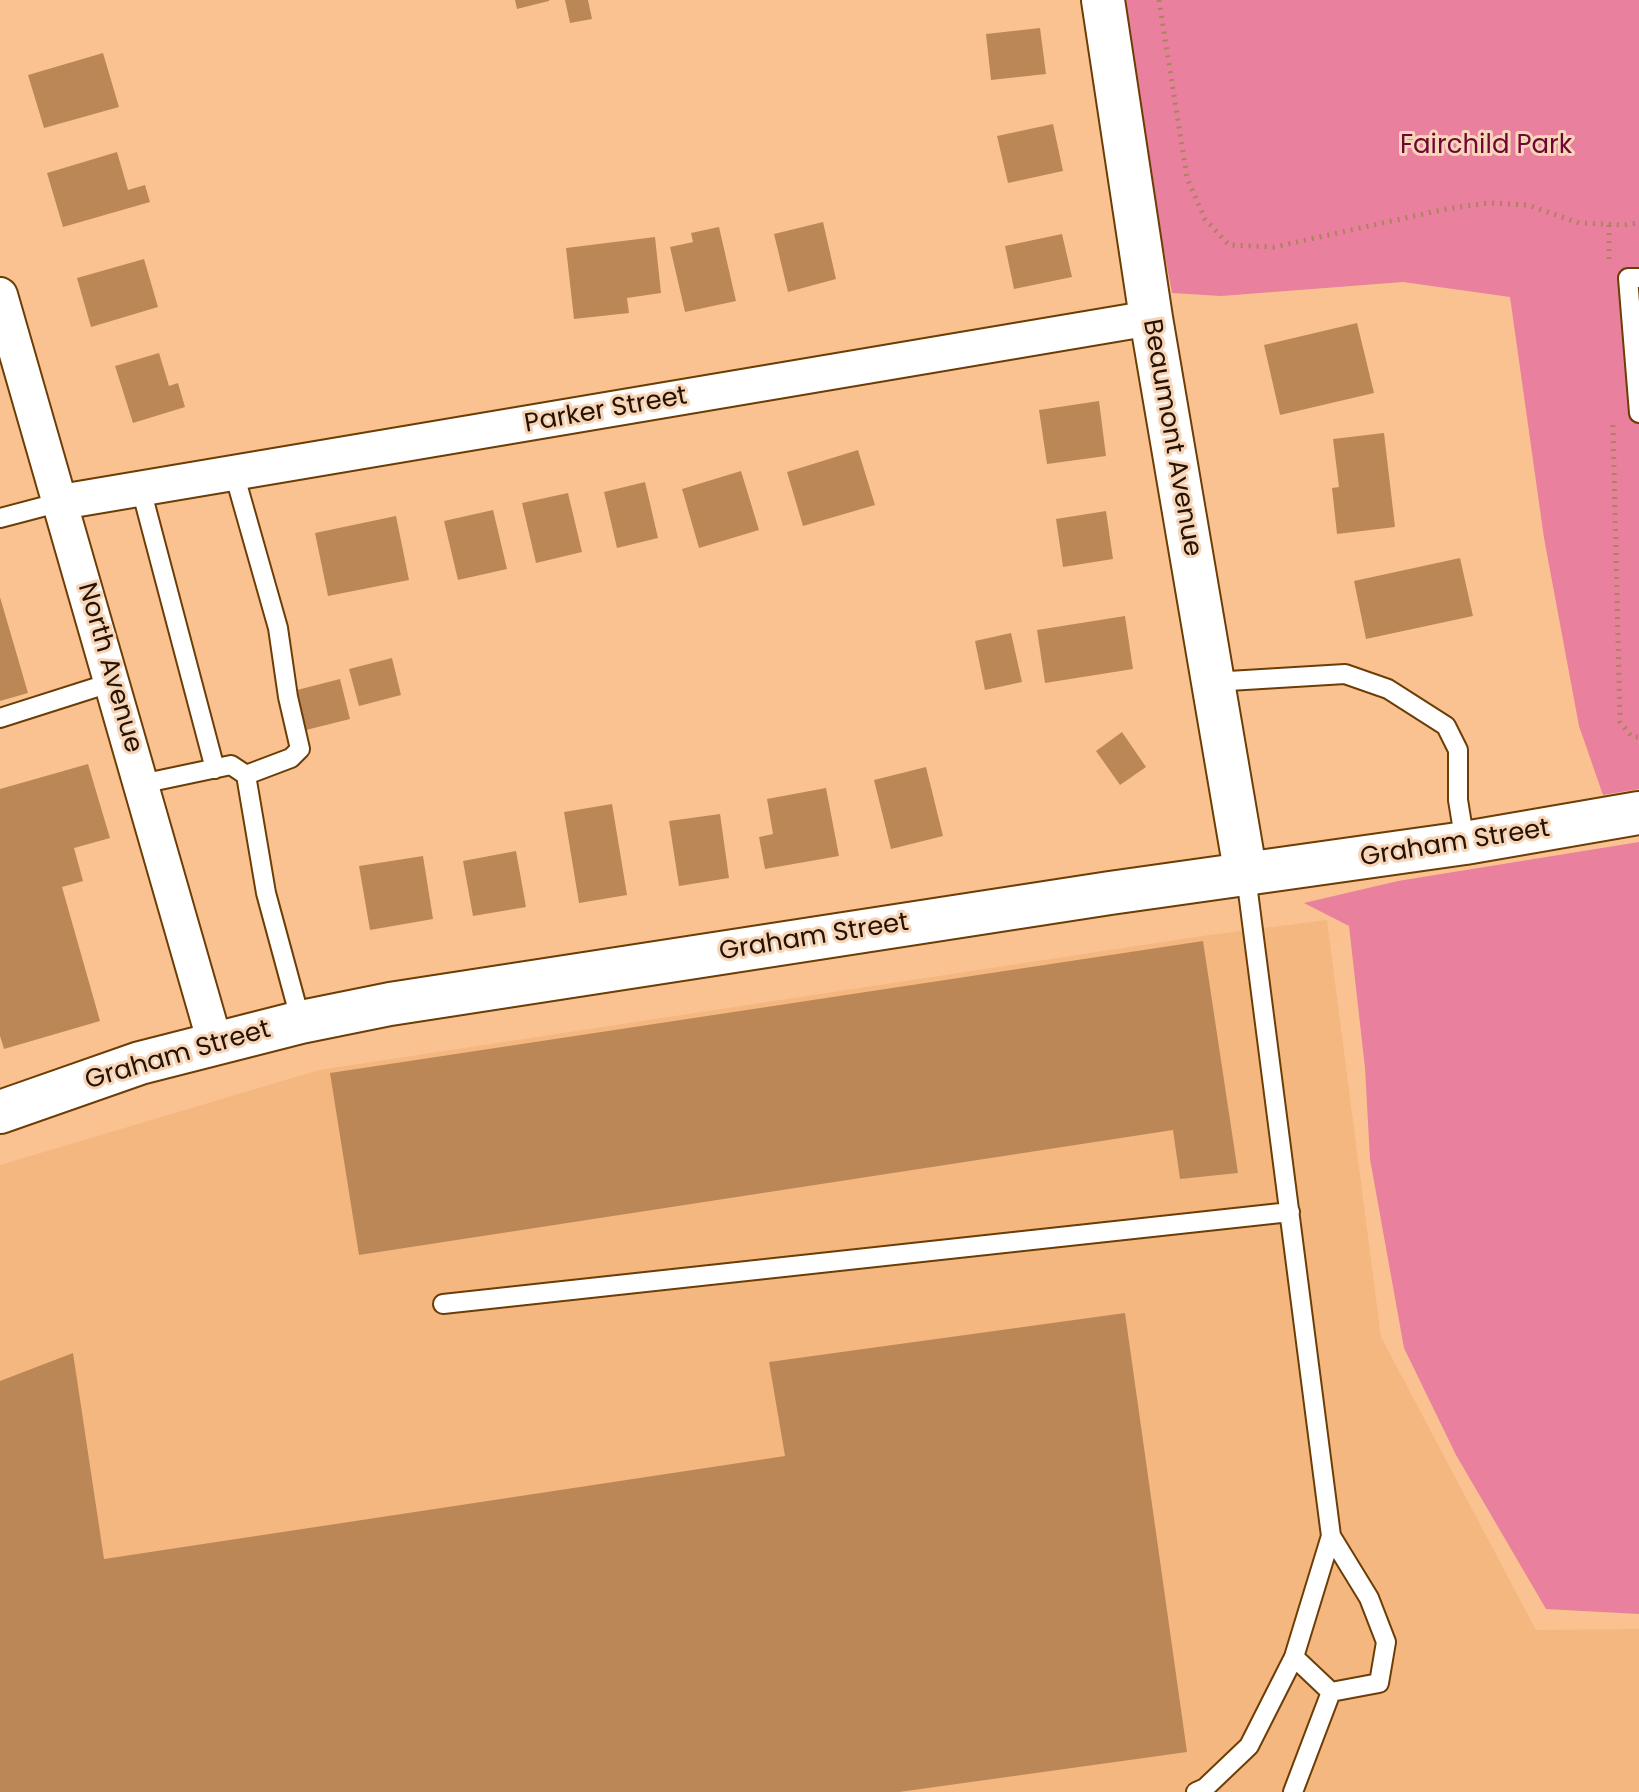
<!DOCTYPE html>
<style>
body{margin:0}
canvas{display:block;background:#fac291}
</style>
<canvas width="1639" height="1792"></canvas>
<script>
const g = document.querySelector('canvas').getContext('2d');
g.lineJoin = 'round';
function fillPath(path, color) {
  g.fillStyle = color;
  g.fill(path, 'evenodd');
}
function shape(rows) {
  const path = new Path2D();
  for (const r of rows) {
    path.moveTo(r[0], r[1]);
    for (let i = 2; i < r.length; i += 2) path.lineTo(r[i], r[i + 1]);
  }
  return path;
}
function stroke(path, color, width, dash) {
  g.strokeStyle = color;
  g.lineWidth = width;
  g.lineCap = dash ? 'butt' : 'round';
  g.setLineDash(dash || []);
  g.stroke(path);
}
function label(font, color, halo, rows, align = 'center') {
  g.font = font + ' Poppins,sans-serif';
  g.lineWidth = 6;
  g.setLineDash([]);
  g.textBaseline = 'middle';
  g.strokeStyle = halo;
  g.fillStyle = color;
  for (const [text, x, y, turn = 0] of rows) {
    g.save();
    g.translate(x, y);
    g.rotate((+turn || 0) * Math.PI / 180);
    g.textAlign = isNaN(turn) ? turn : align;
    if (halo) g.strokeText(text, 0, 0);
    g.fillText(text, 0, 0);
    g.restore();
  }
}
fillPath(shape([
 [1327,920,1381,1337,1536,1630,1639,1629,1639,1792,0,1792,0,1165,319,1070,1209,935]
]), '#f5b780');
fillPath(shape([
 [1116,0,1639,0,1639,789,1603,795,1579,726,1544,538,1510,297,1403,282,1221,296,1172,293],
 [1639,842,1639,1614,1546,1609,1456,1455,1404,1348,1370,1159,1365,1068,1349,926,1304,903,1398,881]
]), '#e8809e');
fillPath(shape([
 [515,0,549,0,549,1,517,9],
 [565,0,588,0,592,19,570,23],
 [1040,28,1046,74,991,80,986,34],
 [103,53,119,107,44,128,28,75],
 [1053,124,1063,171,1008,183,997,136],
 [117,152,128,190,145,185,150,202,63,227,47,173],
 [823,222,836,279,788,292,774,234],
 [719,227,736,301,685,312,670,247,693,242,691,233],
 [1062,234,1072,277,1014,289,1005,246],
 [655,237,661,293,627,298,629,313,574,319,566,248],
 [144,259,158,307,91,327,77,278],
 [1357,323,1374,393,1280,415,1264,345],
 [159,353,169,386,178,383,185,407,133,423,115,366],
 [1099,401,1106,456,1047,464,1039,410],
 [1384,433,1395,527,1337,534,1332,488,1339,487,1333,439],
 [858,450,875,505,803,526,787,472],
 [741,471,759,530,699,548,682,489],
 [645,482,658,538,617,548,604,492],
 [568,493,582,552,536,563,522,503],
 [493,510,507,569,458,580,444,521],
 [1106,511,1113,559,1063,567,1056,519],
 [396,516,409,580,328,596,315,533],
 [1460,558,1473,616,1366,639,1354,581],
 [0,597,28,693,0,701],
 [1125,616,1133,669,1045,683,1037,630],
 [1011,633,1022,682,985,690,975,641],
 [392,658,401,695,359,706,349,669],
 [340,679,350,719,306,730,297,690],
 [1122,732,1146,767,1120,785,1096,751],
 [88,764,110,838,74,848,83,881,62,887,100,1021,4,1049,0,1036,0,789],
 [926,767,943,836,891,849,874,780],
 [826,788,839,856,765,869,759,837,773,834,767,799],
 [612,804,627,895,579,903,564,812],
 [720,814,729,878,679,886,669,821],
 [516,851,526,907,473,916,463,861],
 [423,856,433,919,370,930,359,866],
 [1203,941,1238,1173,1180,1179,1173,1130,359,1255,330,1073],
 [1125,1313,1187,1752,899,1792,0,1792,0,1381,73,1353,104,1559,785,1456,769,1362]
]), '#bc8757');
const service = shape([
 [1639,278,1628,278,1639,413],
 [234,473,278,628,288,697,300,749,291,758,246,775],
 [141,489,215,769],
 [0,518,61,502],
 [1212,682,1345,674,1388,689,1446,726,1458,750,1458,800,1465,843],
 [0,718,113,682],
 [141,784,231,765,246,775,266,893,301,1022],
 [443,1304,1290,1212],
 [1294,1657,1331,1692,1379,1683,1386,1642,1369,1598,1331,1536],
 [1196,1792,1205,1788,1249,1746,1294,1657,1331,1536,1246,876],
 [1293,1792,1331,1692]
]);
const minor = shape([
 [0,295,215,1043],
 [61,502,1151,318]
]);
const tertiary = shape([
 [1103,0,1151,318,1246,876],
 [0,1112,140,1063,301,1022,390,1004,1110,893,1465,843,1639,813]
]);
stroke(service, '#6c3d05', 22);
stroke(minor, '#6c3d05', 38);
stroke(tertiary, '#6c3d05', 46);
stroke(shape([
 [1159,0,1187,178,1205,219,1229,245,1274,247,1446,209,1488,203,1528,205,1579,223,1624,225,1639,223],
 [1609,225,1609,259],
 [1613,425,1620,722,1632,737,1639,737]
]), '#ad825d', 5, [2, 6]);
stroke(service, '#fff', 18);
stroke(minor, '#fff', 34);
stroke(tertiary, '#fff', 42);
label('26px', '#700636', '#f7d5b8', [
 ["Fairchild Park",1486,146]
]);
label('26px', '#261201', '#f7d5b8', [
 ["Parker Street",606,411,-10],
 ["Beaumont Avenue",1171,438,80],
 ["North Avenue",109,668,74],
 ["Graham Street",1455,844,-9],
 ["Graham Street",814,938,-9],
 ["Graham Street",178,1056,-16]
]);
</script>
